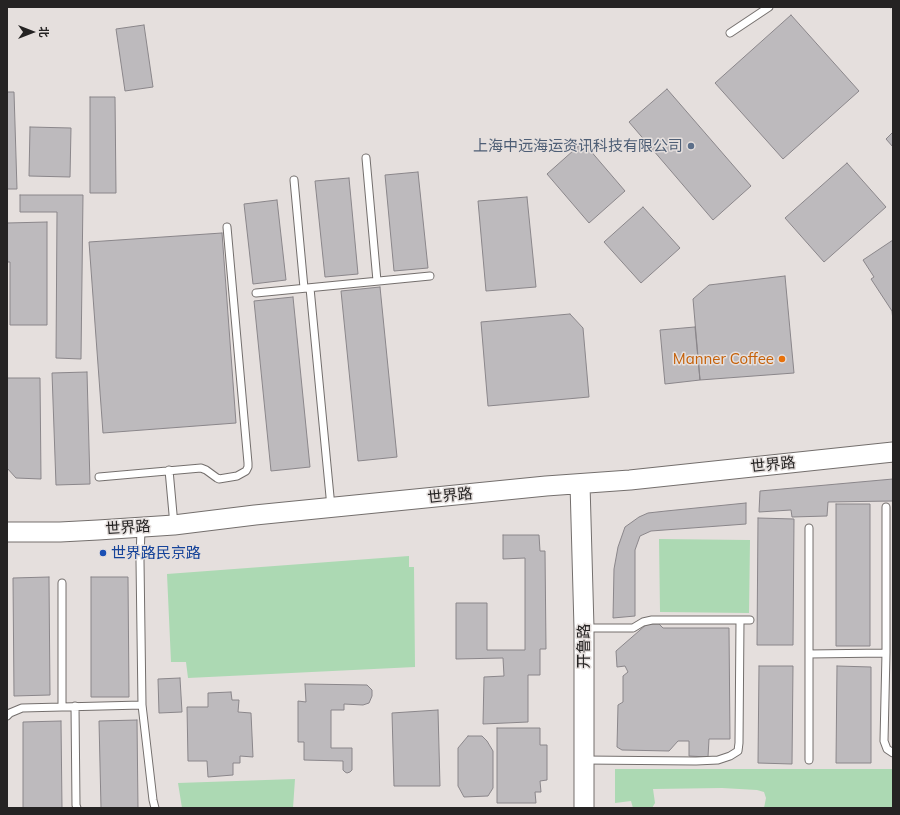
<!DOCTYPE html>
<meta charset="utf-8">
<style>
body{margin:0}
#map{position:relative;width:900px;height:815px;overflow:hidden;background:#e5dfdd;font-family:Mulish,"Noto Sans SC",sans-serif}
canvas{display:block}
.frame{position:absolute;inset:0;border:8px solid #252323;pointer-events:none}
.north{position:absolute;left:12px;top:12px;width:40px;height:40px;-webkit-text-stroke:3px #e5dfdd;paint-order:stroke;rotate:90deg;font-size:11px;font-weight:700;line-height:16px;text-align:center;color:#252323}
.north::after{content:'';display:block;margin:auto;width:14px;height:18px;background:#252323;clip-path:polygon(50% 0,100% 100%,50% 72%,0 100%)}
</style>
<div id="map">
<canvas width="900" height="815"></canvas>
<div class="frame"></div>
<div class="north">北</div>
</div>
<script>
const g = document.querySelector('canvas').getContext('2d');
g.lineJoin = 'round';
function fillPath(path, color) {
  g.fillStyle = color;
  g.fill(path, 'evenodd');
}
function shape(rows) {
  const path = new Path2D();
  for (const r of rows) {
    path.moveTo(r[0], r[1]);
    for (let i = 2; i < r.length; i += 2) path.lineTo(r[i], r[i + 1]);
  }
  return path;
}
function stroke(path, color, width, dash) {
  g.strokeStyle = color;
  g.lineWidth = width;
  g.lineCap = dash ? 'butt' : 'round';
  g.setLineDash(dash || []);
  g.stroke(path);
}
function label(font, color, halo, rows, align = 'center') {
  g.font = font + ' Mulish,"Noto Sans SC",sans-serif';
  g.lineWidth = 3;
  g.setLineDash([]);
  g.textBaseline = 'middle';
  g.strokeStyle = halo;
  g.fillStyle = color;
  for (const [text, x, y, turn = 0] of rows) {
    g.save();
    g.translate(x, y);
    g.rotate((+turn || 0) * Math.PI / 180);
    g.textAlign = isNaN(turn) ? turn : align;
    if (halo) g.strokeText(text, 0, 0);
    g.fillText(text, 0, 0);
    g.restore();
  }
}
fillPath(shape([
 [659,539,750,540,749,613,660,612],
 [409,556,409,567,414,567,415,667,188,678,186,662,171,662,167,574],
 [615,769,893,769,893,808,764,808,766,798,764,792,757,790,722,788,653,789,655,803,652,808,633,808,631,801,615,803],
 [295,779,293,808,182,808,178,783]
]), '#acd9b3');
const building = shape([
 [791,15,859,91,783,159,715,83,791,15],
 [144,25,153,87,125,91,116,29,144,25],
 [667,89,751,186,713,220,629,122,667,89],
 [7,92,14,92,17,189,7,189,7,92],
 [90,97,115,97,116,193,90,193,90,97],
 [30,127,71,128,70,177,29,176,30,127],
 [893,132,893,147,886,139,893,132],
 [583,142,625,191,589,223,547,174,583,142],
 [847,163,886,207,824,262,785,218,847,163],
 [418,172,428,268,394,271,385,175,418,172],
 [349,178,358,274,325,277,315,181,349,178],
 [20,195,83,195,81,359,56,358,57,212,20,212,20,195],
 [527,197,536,287,486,291,478,201,527,197],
 [277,200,286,280,253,284,244,204,277,200],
 [643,207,680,248,641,283,604,242,643,207],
 [47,222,47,325,10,325,10,262,7,262,7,223,47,222],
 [222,233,236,423,103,433,89,242,222,233],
 [893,240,893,321,892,311,871,279,874,277,863,260,893,240],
 [785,276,794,373,700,380,693,299,709,285,785,276],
 [380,287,397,457,358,461,341,291,380,287],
 [293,297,310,467,271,471,254,301,293,297],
 [570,314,583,328,589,397,488,406,481,322,570,314],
 [695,327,700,380,665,384,660,330,695,327],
 [87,372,90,484,56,485,52,373,87,372],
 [7,378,40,378,41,479,16,478,7,468,7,378],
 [893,479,893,501,828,502,827,516,792,517,791,510,759,512,760,491,893,479],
 [746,503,746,524,651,531,640,536,635,550,635,616,613,618,614,569,618,547,625,527,639,517,648,513,666,511,746,503],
 [836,504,870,504,870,646,836,646,836,504],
 [758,518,794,519,793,645,757,645,758,518],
 [503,535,539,535,540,551,545,551,546,649,540,649,540,675,528,675,528,722,483,724,484,677,504,676,503,658,456,659,456,603,487,603,487,650,525,650,525,558,503,559,503,535],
 [49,577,50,695,14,696,13,578,49,577],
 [91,577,128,577,129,697,91,697,91,577],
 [647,624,659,624,663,628,729,628,730,739,709,739,708,757,689,756,689,741,678,741,669,751,622,750,617,747,618,705,623,702,623,676,628,672,625,666,617,667,616,651,647,624],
 [759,666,793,666,792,764,758,763,759,666],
 [837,666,871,667,871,763,836,763,837,666],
 [180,678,182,712,159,713,158,679,180,678],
 [305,684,367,685,372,690,372,696,369,703,363,705,344,704,344,710,331,710,331,748,352,748,352,770,350,772,347,773,345,772,343,770,343,761,304,760,304,742,298,742,298,701,306,702,305,684],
 [231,692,232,700,239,700,238,712,251,713,253,757,240,756,240,763,233,763,233,775,208,777,207,761,188,761,187,707,208,707,208,693,231,692],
 [438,710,440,786,394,786,392,713,438,710],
 [137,720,138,808,101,808,99,721,137,720],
 [61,721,62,808,23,808,23,722,61,721],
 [497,728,540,728,540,745,547,745,547,780,540,781,541,792,535,792,536,803,497,803,497,728],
 [468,736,482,736,487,741,493,751,493,788,488,796,464,797,458,786,458,748,468,736]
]);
fillPath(building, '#bdbabd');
stroke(building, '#8a868a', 1);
const lane = shape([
 [730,33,769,7],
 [366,158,377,281],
 [294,180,304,288],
 [310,288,331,507],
 [256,293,430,276],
 [169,470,174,525],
 [99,477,201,468,206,470,217,478,219,479,237,476,246,471,248,467,248,463,227,227],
 [886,507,886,653,884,741,887,749,893,753],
 [141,528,140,561,142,705,153,800,155,808],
 [809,528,809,760],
 [585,628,633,628,643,622,652,620,750,620],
 [809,654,886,653],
 [75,706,76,805,77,808],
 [62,707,62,583],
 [7,716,10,713,22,708,142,705],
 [584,760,696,761,718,760,730,756,738,751,739,743,740,620]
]);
const secondary = shape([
 [580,484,584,628,584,808],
 [7,532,60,532,98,530,174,525,255,515,546,486,630,480,893,452]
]);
stroke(lane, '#746f6d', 9);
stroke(secondary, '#746f6d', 21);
stroke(shape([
 [891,7,893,9]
]), '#7f7c7b', 2.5, [1, 3]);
stroke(lane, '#fff', 7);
stroke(secondary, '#fff', 19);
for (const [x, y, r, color] of [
 [691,146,4,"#5c6f8a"],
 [782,359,4,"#e8710a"],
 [103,553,4,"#1a4fb4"]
]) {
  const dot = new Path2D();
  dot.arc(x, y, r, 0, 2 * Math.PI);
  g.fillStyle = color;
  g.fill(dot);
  stroke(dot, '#e5dfdd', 1.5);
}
label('15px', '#4e5e75', '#e5dfdd', [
 ["上海中远海运资讯科技有限公司",683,146]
], 'right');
label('15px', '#c56008', '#e5dfdd', [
 ["Manner Coffee",774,359]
], 'right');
label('15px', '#252323', '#e5dfdd', [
 ["世界路",773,465,-6],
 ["世界路",450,496,-6],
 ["世界路",128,528,-4],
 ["开鲁路",584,646,-90]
]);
label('15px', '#164399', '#e5dfdd', [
 ["世界路民京路",111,553]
], 'left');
</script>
